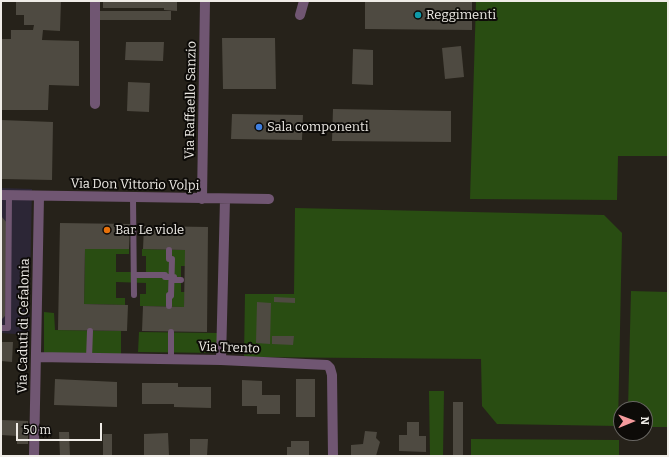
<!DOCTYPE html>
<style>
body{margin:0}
#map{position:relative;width:669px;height:457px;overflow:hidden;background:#26221a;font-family:Bitter,serif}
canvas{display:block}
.frame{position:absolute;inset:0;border:2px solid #efece7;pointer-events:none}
.north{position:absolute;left:613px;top:401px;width:40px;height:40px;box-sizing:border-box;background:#0d0b08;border:1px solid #676561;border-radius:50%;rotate:89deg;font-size:11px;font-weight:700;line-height:16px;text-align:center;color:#efece7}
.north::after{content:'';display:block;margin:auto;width:14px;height:18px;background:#f59b9d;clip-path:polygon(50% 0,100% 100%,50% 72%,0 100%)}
.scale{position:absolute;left:16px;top:423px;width:86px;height:18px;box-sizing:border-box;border:2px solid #efece7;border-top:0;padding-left:5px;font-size:12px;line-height:14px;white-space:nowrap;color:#efece7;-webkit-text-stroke:3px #0d0b08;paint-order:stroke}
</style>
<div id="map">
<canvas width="669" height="457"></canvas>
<div class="frame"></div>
<div class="north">N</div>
<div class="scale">50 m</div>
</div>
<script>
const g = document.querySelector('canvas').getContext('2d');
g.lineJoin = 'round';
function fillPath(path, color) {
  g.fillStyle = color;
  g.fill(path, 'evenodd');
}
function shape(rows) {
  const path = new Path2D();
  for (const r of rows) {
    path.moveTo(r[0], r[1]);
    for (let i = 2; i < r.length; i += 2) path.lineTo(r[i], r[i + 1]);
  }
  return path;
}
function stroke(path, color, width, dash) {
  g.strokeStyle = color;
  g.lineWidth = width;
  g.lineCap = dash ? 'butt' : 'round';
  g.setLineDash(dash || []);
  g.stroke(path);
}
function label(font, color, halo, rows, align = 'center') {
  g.font = font + ' Bitter,serif';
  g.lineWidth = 4;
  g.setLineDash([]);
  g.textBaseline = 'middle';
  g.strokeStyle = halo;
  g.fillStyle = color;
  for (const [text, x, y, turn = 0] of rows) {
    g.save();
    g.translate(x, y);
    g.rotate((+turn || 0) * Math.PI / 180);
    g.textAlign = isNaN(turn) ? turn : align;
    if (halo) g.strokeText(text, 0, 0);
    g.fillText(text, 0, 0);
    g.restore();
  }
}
fillPath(shape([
 [1,188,32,189,29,335,1,333]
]), '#2c2636');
fillPath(shape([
 [476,1,668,1,668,156,618,156,617,200,470,199],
 [295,208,604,215,622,233,618,426,497,424,482,406,481,359,244,357,245,294,294,294],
 [85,249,129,249,129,254,116,254,116,272,146,272,146,256,142,256,142,249,185,250,185,266,181,266,181,292,185,292,184,307,140,306,140,294,146,294,146,283,116,282,116,298,125,298,125,305,84,304],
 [631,291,668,292,668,427,645,427,645,409,628,409],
 [44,312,54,313,55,330,121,331,121,358,44,357],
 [139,332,218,333,217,353,138,352],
 [429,391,444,391,443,456,430,456],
 [471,439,619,440,619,456,471,456]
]), '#294d12');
fillPath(shape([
 [16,1,61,1,60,31,43,30,42,40,79,41,79,86,49,85,48,110,1,110,1,39,11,39,11,30,33,30,34,25,24,25,24,15,16,15],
 [103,1,164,1,164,8,103,8],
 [164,1,177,1,177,11,164,10],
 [365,1,472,1,472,30,365,29],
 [99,11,171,11,171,20,99,20],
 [222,38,275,38,276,89,223,89],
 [126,42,164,42,163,61,125,60],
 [461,46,464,77,445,79,442,48],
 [353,49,373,50,373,85,352,84],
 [128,82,150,83,149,112,127,111],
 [333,109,451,111,451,142,332,141],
 [232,114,303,115,302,140,231,139],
 [1,120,53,122,52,180,1,179],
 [1,216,8,224,5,316,1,320],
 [60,223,130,224,129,249,85,249,84,304,128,305,127,331,58,330],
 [144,226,208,227,207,332,142,331,143,306,184,307,185,250,143,249],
 [274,297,295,298,295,303,274,302],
 [257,302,271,303,270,344,256,343],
 [272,336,294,336,293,345,272,344],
 [1,342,13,342,12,362,1,361],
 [55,379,117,382,117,407,54,405],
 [296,379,315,379,315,417,296,417],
 [242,380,262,381,262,395,280,395,280,414,257,414,257,406,242,406],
 [142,383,178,383,178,387,211,387,211,408,174,407,174,404,142,404],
 [453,402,463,402,463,455,453,455],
 [1,420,28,421,28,444,17,444,17,436,1,435],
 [407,422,419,422,419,436,426,436,426,452,399,451,399,435,407,435],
 [365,431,377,432,376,438,380,442,376,456,351,456,351,445,363,444],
 [59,432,69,432,70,456,60,456],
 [168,433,169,455,144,455,144,434],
 [103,434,112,434,112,456,103,456],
 [190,439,208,439,207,456,190,456],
 [291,441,309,441,309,456,287,456,287,447,291,447]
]), '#4e4a41');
stroke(shape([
 [133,198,134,295],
 [134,275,165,275,165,277,174,277,174,280,181,280],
 [169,306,169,295,171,296,172,259,169,259,169,250],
 [1,328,8,328,9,196],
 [171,332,171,359],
 [89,358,90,331]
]), '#705672', 6);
stroke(shape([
 [300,15,304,1],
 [95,104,95,1],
 [1,195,269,199],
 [202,199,205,1],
 [37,357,221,360,327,365,330,368,332,375,333,456],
 [221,360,225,199],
 [34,456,39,197]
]), '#705672', 10);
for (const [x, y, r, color] of [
 [418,15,4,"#0f9aa8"],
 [259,127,4,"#3f7fe0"],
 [107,230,4,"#e8710a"]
]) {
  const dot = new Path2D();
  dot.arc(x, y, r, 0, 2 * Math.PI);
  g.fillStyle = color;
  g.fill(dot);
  stroke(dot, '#0d0b08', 1.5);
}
label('13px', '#efece7', '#0d0b08', [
 ["Reggimenti",426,15],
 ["Sala componenti",267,127],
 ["Bar Le viole",115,230]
], 'left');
label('13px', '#efece7', '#0d0b08', [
 ["Via Raffaello Sanzio",191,100,-89],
 ["Via Don Vittorio Volpi",135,185,1],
 ["Via Caduti di Cefalonia",24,326,-89],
 ["Via Trento",229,348,2]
]);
</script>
